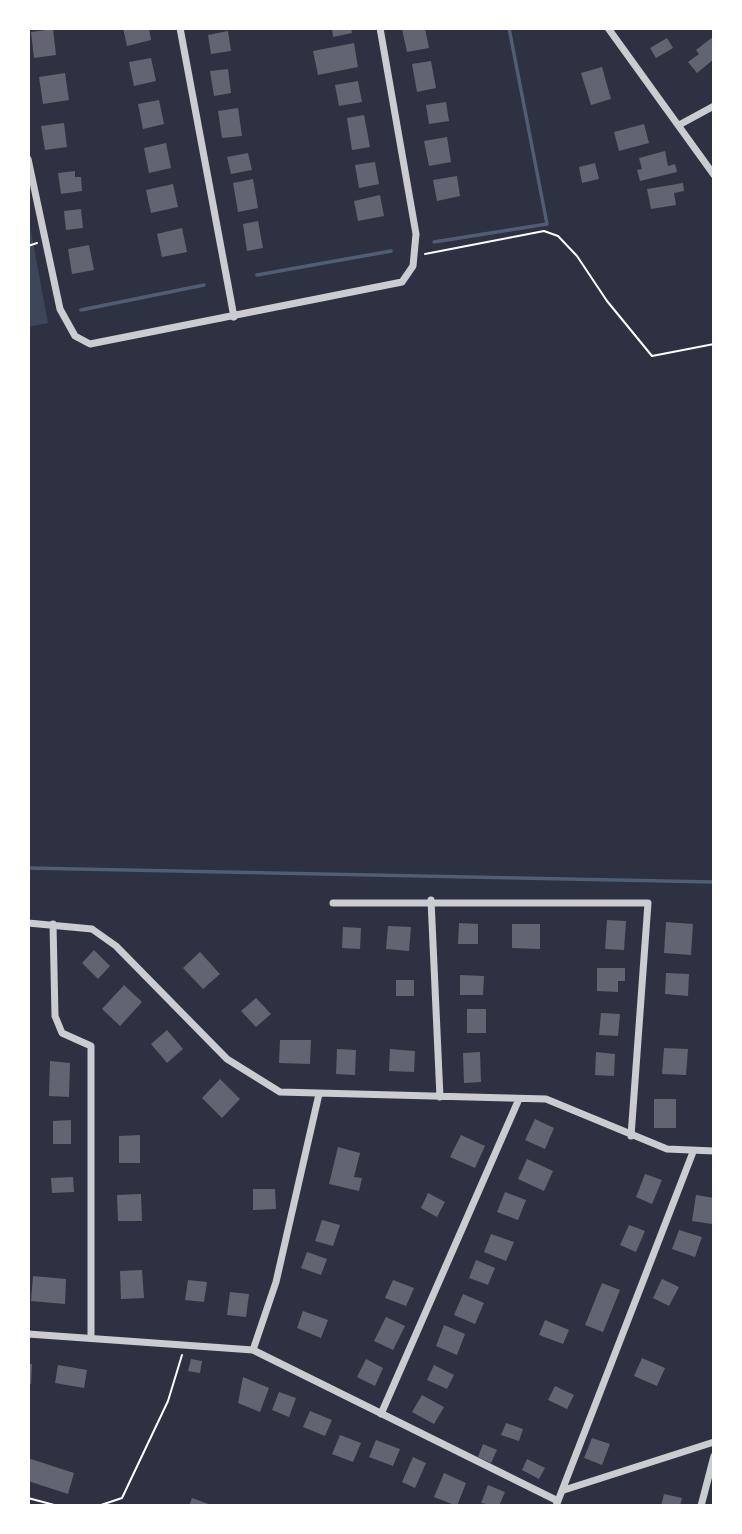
<!DOCTYPE html>
<style>
body{margin:0}
#map{position:relative;width:742px;height:1534px;overflow:hidden;background:#2d3142;font-family:"Work Sans",sans-serif}
canvas{display:block}
.frame{position:absolute;inset:0;border:30px solid #fff;pointer-events:none}
</style>
<div id="map">
<canvas width="742" height="1534"></canvas>
<div class="frame"></div>
</div>
<script>
const g = document.querySelector('canvas').getContext('2d');
g.lineJoin = 'round';
function fillPath(path, color) {
  g.fillStyle = color;
  g.fill(path, 'evenodd');
}
function shape(rows) {
  const path = new Path2D();
  for (const r of rows) {
    path.moveTo(r[0], r[1]);
    for (let i = 2; i < r.length; i += 2) path.lineTo(r[i], r[i + 1]);
  }
  return path;
}
function stroke(path, color, width, dash) {
  g.strokeStyle = color;
  g.lineWidth = width;
  g.lineCap = dash ? 'butt' : 'round';
  g.setLineDash(dash || []);
  g.stroke(path);
}
fillPath(shape([
 [28,215,48,323,28,327]
]), '#3c4559');
stroke(shape([
 [434,242,547,224,509,28],
 [257,275,391,251],
 [81,310,204,285],
 [28,868,714,882]
]), '#4f5d75', 3.5);
fillPath(shape([
 [123,28,149,28,151,40,127,46],
 [332,28,351,28,352,33,333,37],
 [425,28,429,48,407,52,402,29],
 [53,29,56,55,34,58,31,32],
 [228,31,231,51,211,54,208,35],
 [714,36,714,59,697,73,688,62,699,54,696,50],
 [667,38,673,48,656,58,650,48],
 [354,43,358,67,318,75,313,51],
 [151,58,156,81,134,86,129,62],
 [431,61,436,88,417,92,412,64],
 [602,67,611,99,591,105,581,73],
 [228,69,231,93,214,96,210,71],
 [65,73,69,100,43,104,39,77],
 [358,81,362,102,339,106,335,85],
 [159,100,164,124,143,129,138,104],
 [446,102,449,121,429,124,426,105],
 [238,108,242,136,222,138,218,111],
 [364,115,370,147,352,150,347,118],
 [64,123,67,147,45,150,41,126],
 [644,124,649,143,619,151,614,132],
 [447,137,451,162,429,166,424,141],
 [166,143,171,168,149,173,144,148],
 [665,151,668,166,675,164,677,172,640,181,637,170,642,169,639,158],
 [248,153,252,170,231,174,227,157],
 [375,162,379,184,359,188,355,165],
 [595,163,599,179,582,183,579,167],
 [75,171,75,177,81,177,82,191,61,194,58,173],
 [457,176,460,196,437,201,433,180],
 [253,179,258,208,238,212,233,183],
 [683,183,684,191,674,193,676,205,651,209,647,189],
 [173,184,178,207,151,213,146,190],
 [380,195,384,216,358,221,354,201],
 [81,209,83,228,66,230,64,211],
 [258,221,263,248,247,251,243,224],
 [182,228,187,252,162,257,157,234],
 [89,245,94,270,72,274,68,249],
 [607,920,626,921,624,950,605,949],
 [666,922,693,924,691,955,664,953],
 [459,923,478,924,478,944,458,944],
 [512,924,540,924,540,949,512,948],
 [388,926,411,927,409,951,386,949],
 [343,927,361,928,360,949,342,948],
 [94,950,110,966,98,979,82,963],
 [200,952,220,974,203,989,183,968],
 [597,968,625,968,625,981,618,981,618,992,597,991],
 [666,973,689,974,688,996,665,994],
 [460,975,484,976,483,995,460,995],
 [396,980,414,980,414,996,396,996],
 [124,985,142,1002,120,1026,102,1009],
 [256,998,271,1014,256,1027,241,1011],
 [467,1009,486,1009,486,1033,467,1033],
 [601,1013,620,1014,618,1036,599,1035],
 [167,1030,183,1049,167,1063,151,1044],
 [280,1040,311,1040,310,1064,279,1063],
 [664,1048,688,1049,686,1075,662,1074],
 [337,1049,356,1050,355,1075,336,1074],
 [390,1049,415,1051,414,1072,389,1071],
 [480,1052,481,1082,464,1083,463,1053],
 [596,1052,615,1054,614,1076,595,1075],
 [50,1061,70,1063,69,1097,49,1096],
 [220,1079,240,1099,222,1118,202,1098],
 [654,1099,676,1099,676,1128,654,1128],
 [535,1119,554,1128,545,1149,525,1140],
 [71,1120,71,1144,53,1144,53,1121],
 [140,1135,140,1163,119,1163,119,1136],
 [461,1135,485,1146,475,1168,450,1157],
 [338,1147,360,1153,354,1177,362,1178,359,1191,329,1184],
 [527,1159,553,1171,544,1191,518,1179],
 [645,1174,662,1180,652,1204,636,1197],
 [73,1177,74,1192,52,1193,51,1178],
 [253,1189,275,1189,276,1209,253,1210],
 [505,1192,526,1200,518,1220,497,1212],
 [428,1193,445,1202,437,1217,421,1208],
 [141,1194,142,1221,118,1221,117,1195],
 [696,1195,714,1198,712,1224,692,1221],
 [322,1220,340,1225,333,1246,315,1241],
 [629,1225,645,1231,636,1252,620,1245],
 [679,1230,702,1237,695,1257,672,1249],
 [491,1234,514,1242,506,1261,484,1252],
 [307,1252,327,1259,321,1275,301,1268],
 [476,1260,495,1268,488,1285,469,1278],
 [142,1270,144,1298,121,1299,120,1271],
 [33,1276,66,1279,65,1304,31,1301],
 [662,1279,679,1287,669,1306,653,1298],
 [188,1280,207,1282,204,1302,185,1300],
 [393,1280,414,1288,406,1306,385,1298],
 [602,1283,620,1290,603,1332,585,1325],
 [230,1292,249,1294,246,1317,227,1315],
 [463,1294,484,1303,475,1324,454,1315],
 [303,1311,328,1320,321,1338,297,1328],
 [386,1317,405,1326,393,1350,374,1341],
 [545,1320,569,1330,563,1344,539,1335],
 [444,1325,465,1334,457,1355,436,1346],
 [642,1358,665,1368,657,1386,634,1376],
 [191,1359,202,1361,200,1373,188,1371],
 [366,1359,383,1368,375,1386,357,1377],
 [28,1364,32,1364,31,1384,28,1384],
 [58,1365,87,1370,84,1388,55,1383],
 [434,1365,454,1375,447,1389,427,1380],
 [243,1377,269,1388,260,1412,238,1403],
 [555,1386,574,1395,567,1409,548,1400],
 [279,1392,296,1398,289,1417,272,1410],
 [422,1395,444,1407,434,1424,412,1412],
 [310,1411,332,1420,325,1436,303,1427],
 [506,1423,523,1429,519,1441,501,1435],
 [340,1435,361,1443,353,1462,332,1454],
 [592,1438,610,1444,602,1465,584,1458],
 [376,1440,400,1449,393,1466,369,1457],
 [483,1444,497,1450,491,1463,478,1457],
 [413,1457,426,1463,415,1488,402,1482],
 [28,1458,74,1473,68,1494,28,1481],
 [527,1459,545,1468,539,1479,522,1470],
 [444,1473,466,1483,457,1506,434,1497],
 [488,1485,505,1492,499,1506,481,1503],
 [664,1494,682,1498,680,1506,661,1506],
 [192,1498,214,1506,189,1506]
]), '#626471');
stroke(shape([
 [28,246,37,243],
 [425,254,544,231,558,236,577,256,607,301,652,356,714,344],
 [28,1498,58,1506],
 [98,1506,122,1498,168,1401,182,1355]
]), '#fff', 2);
stroke(shape([
 [180,28,234,317],
 [608,28,714,175],
 [679,125,714,106],
 [28,159,60,309,75,336,90,344,402,282,413,266,416,234,380,28],
 [431,900,440,1097],
 [333,903,648,903,631,1136],
 [28,923,92,929,116,946,227,1059,280,1092,546,1099,667,1149,714,1151],
 [53,924,55,1016,62,1033,91,1046,91,1337],
 [28,1334,253,1350,558,1501],
 [253,1350,276,1282,319,1094],
 [381,1414,519,1099],
 [564,1490,714,1442],
 [556,1506,693,1152],
 [701,1506,714,1456]
]), '#caccd0', 7);
</script>
